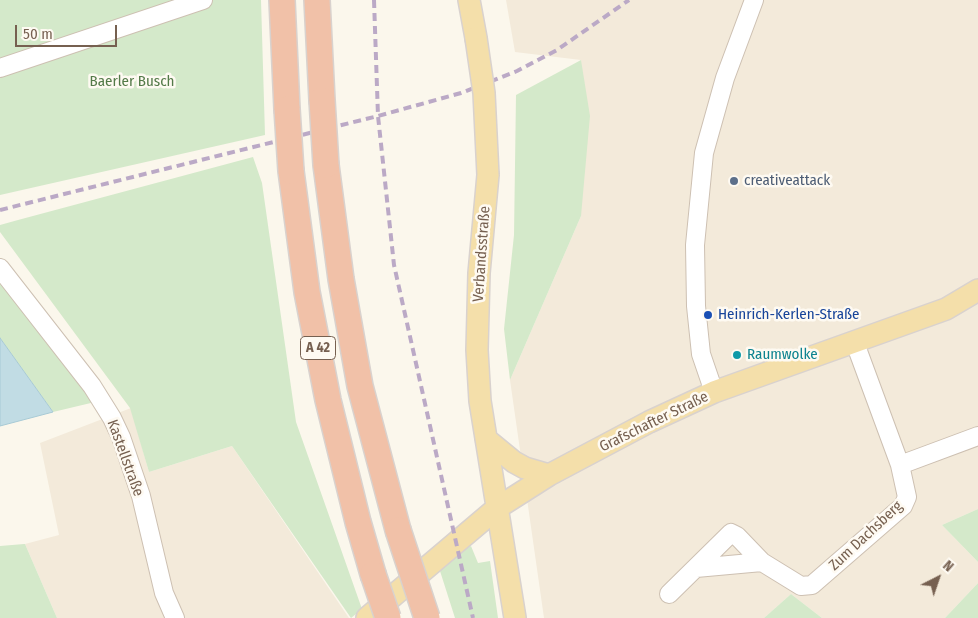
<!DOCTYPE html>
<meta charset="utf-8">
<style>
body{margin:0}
#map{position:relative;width:978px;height:618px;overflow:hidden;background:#fbf7ec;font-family:"Fira Sans Condensed",sans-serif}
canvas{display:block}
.north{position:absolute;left:913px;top:553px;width:50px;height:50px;-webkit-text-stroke:4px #fefaf2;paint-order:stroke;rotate:41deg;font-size:14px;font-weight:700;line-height:20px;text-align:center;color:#766050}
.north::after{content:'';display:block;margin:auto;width:18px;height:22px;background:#766050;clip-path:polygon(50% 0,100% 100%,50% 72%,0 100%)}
.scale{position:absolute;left:15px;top:25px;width:102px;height:22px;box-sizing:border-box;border:2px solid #766050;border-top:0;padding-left:6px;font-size:15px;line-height:18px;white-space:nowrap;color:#766050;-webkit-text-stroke:4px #fefaf2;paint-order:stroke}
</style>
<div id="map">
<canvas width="978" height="618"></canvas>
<div class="north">N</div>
<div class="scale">50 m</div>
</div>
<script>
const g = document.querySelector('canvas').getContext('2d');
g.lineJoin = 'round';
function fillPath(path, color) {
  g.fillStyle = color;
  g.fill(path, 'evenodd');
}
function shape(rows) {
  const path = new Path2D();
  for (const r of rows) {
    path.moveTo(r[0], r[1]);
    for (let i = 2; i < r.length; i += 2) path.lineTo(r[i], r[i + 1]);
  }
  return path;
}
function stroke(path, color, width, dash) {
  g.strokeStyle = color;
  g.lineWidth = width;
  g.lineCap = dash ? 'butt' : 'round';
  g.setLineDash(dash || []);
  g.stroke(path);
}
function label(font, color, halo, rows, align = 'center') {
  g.font = font + ' "Fira Sans Condensed",sans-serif';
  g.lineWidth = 5;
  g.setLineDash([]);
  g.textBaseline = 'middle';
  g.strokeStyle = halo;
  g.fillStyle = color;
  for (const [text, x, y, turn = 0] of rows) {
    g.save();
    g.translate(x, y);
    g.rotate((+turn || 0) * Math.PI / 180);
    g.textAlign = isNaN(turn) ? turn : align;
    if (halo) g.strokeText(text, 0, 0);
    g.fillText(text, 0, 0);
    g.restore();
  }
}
fillPath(shape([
 [506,0,978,0,978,509,942,525,978,562,978,583,945,618,822,618,791,594,764,618,544,618,510,380,581,216,581,60,515,52],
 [131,408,149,472,232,446,349,618,57,618,25,544,59,535,40,443]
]), '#f3eada');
fillPath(shape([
 [0,0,261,0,265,135,0,195],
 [581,60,590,116,581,216,510,380,504,329,514,235,516,95],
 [253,157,262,183,296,422,362,609,351,618,232,446,149,472,130,408,0,232,0,225,18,220],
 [0,281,95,402,53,412,0,338],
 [978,509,978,562,942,525],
 [24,544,25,544,57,618,0,618,0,546],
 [471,546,478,563,490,561,498,618,455,618,440,571,463,550],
 [978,583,978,618,945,618],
 [791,594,822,618,764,618]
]), '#d4e9ca');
const water = shape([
 [0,338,53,412,0,426,0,338]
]);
fillPath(water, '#c1dce4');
stroke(water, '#a8cad5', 1);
const minor = shape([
 [0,68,203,0],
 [0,268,92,386,112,418,121,437,141,496,164,593,175,618],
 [714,392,701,354,696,306,695,245,704,153,725,78,754,0],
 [900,465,978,436],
 [696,568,762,562],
 [669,594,731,533,737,536,762,562,801,586,812,585,903,506,907,497,900,465,855,343]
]);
const major = shape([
 [469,0,476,38],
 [488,175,479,273,477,350,480,401,515,618],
 [486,439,514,462,525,468,549,475],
 [367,618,497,508,549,475,649,422,714,392,946,309,978,290]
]);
const highway = shape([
 [282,0,287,109],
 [317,0,322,100],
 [326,165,341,279,360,386,398,530],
 [291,171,307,292,328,400,358,522,373,574]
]);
stroke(minor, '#cdc0b2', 20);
stroke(major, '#d9d2ce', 24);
stroke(highway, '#d9d2ce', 28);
stroke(minor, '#fff', 18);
stroke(major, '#f4dfaa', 21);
stroke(highway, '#f1c1a8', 25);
stroke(shape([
 [374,0,378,116,394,265,473,618],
 [0,210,378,116,461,93,517,71,557,50,629,0]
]), '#bba9c6', 4, [8, 5]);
const majorBridge = shape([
 [476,38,484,93,488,175]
]);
const highwayBridge = shape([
 [322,100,326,165],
 [287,109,291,171],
 [398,530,427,618],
 [373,574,388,618]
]);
stroke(majorBridge, '#d9d2ce', 24, []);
stroke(highwayBridge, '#d9d2ce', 28, []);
stroke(majorBridge, '#f4dfaa', 21);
stroke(highwayBridge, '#f1c1a8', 25);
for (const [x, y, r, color] of [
 [734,181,5,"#5c6f8a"],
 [708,315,5,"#1a4fb4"],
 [737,355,5,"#0f9aa8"]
]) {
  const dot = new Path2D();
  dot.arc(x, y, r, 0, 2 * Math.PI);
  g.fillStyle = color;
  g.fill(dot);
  stroke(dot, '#fefaf2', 2);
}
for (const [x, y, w] of [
 [318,348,35]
]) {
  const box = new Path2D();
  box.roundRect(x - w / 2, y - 11.5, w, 23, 4);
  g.fillStyle = '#fefaf2';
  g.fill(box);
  stroke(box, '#766050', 1);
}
label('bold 14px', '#766050', null, [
 ["A 42",318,348]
]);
label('15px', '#537a48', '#fefaf2', [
 ["Baerler Busch",132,82]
]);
label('15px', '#4e5e75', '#fefaf2', [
 ["creativeattack",744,181]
], 'left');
label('15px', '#766050', '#fefaf2', [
 ["Verbandsstraße",482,254,-86],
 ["Grafschafter Straße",654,422,-26],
 ["Kastellstraße",125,458,70],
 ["Zum Dachsberg",866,536,-43]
]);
label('15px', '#164399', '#fefaf2', [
 ["Heinrich-Kerlen-Straße",718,315]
], 'left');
label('15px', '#0d838f', '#fefaf2', [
 ["Raumwolke",747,355]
], 'left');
</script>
